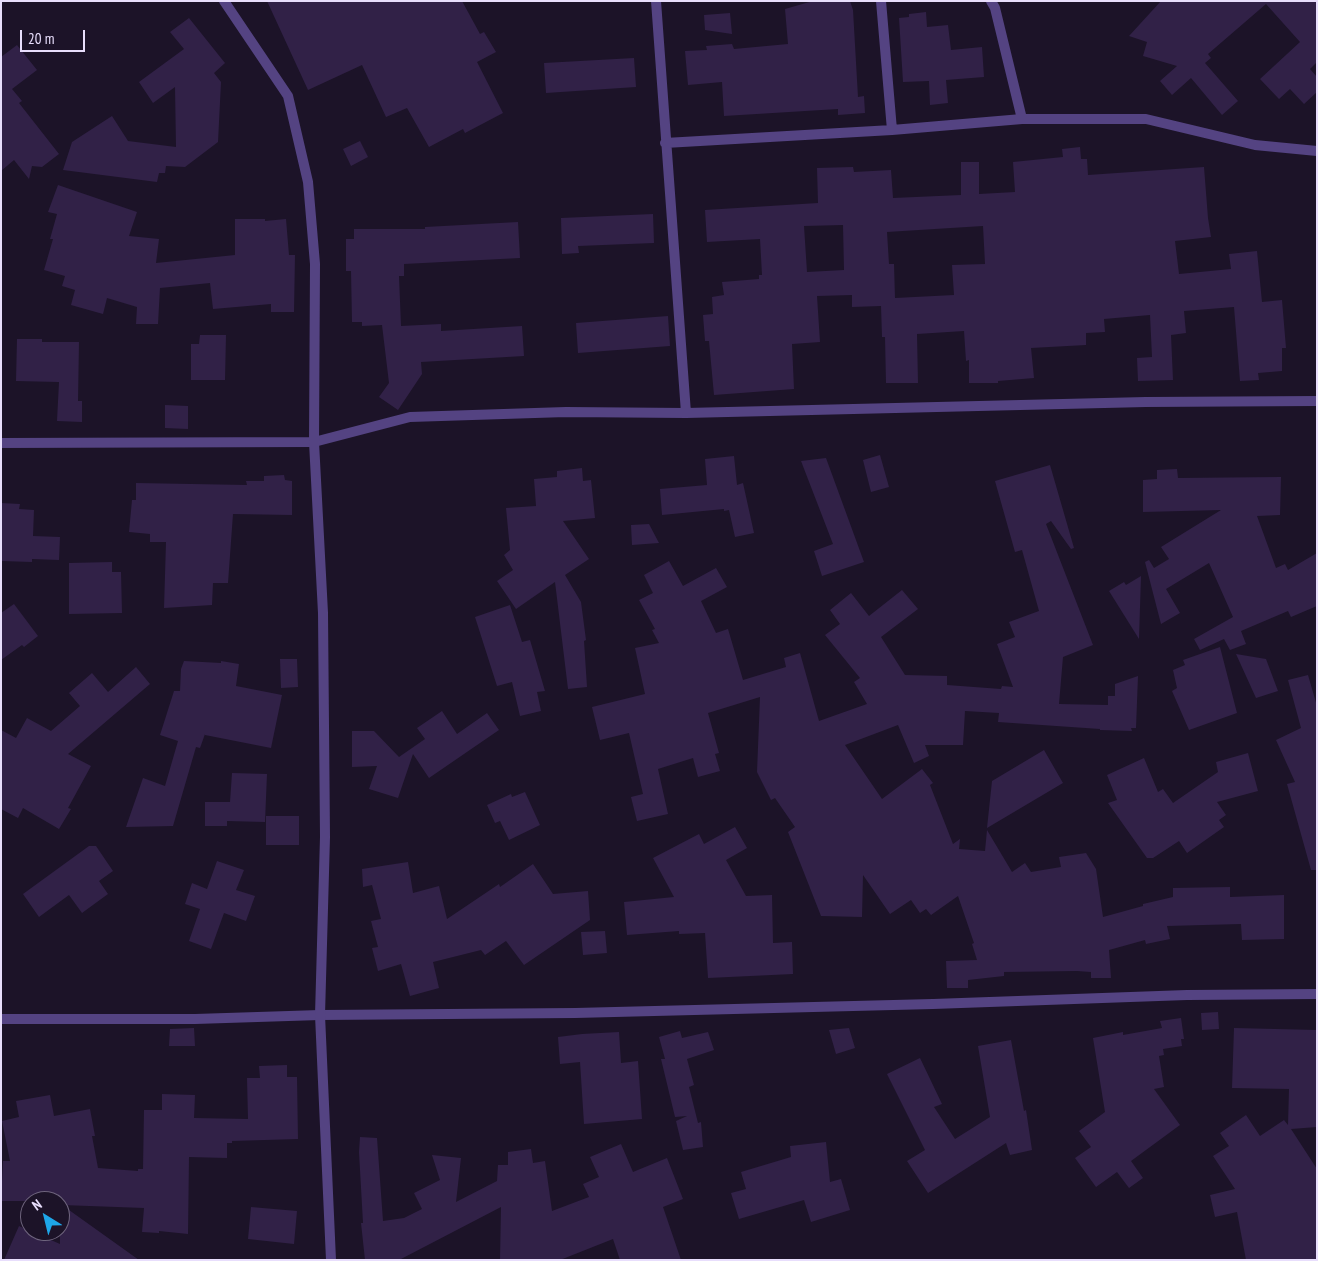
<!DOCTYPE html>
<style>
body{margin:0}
#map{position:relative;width:1318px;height:1261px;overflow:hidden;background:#1c1328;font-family:"PT Sans Narrow",sans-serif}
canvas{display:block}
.frame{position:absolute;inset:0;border:2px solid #e8defc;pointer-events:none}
.north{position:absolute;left:20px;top:1191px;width:50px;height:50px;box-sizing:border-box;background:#1c1328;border:1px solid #6e647d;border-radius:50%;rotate:324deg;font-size:14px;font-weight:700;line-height:20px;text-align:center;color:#e8defc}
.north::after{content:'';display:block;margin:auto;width:18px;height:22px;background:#1ea6e8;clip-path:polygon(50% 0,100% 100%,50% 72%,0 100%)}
.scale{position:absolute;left:20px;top:30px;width:65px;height:22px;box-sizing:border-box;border:2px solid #e8defc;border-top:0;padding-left:6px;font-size:15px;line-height:18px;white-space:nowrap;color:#e8defc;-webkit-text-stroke:4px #1c1328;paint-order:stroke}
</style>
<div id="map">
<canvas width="1318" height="1261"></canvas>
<div class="frame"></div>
<div class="north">N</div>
<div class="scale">20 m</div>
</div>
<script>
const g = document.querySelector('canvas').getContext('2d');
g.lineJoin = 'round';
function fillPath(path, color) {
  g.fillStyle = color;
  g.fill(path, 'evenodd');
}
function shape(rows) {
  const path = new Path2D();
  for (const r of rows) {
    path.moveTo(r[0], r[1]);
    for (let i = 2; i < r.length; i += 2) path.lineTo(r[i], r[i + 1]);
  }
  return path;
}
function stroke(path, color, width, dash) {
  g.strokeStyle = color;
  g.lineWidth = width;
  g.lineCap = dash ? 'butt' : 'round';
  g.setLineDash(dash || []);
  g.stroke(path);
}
fillPath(shape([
 [267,1,462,1,480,34,484,32,496,52,477,62,503,113,465,133,463,129,429,147,407,108,386,117,362,65,308,90],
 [813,1,850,1,853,10,858,97,864,96,865,113,838,115,838,109,724,116,722,82,688,85,685,51,707,50,706,46,732,44,734,49,788,44,785,9],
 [1161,1,1317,1,1317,62,1310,69,1317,77,1317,92,1304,104,1290,89,1279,99,1260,79,1300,42,1266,4,1208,54,1211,58,1205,63,1238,101,1222,115,1191,78,1172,95,1160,81,1177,66,1143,56,1147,42,1129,36],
 [926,12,927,27,948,25,951,50,982,47,984,77,946,80,948,103,930,105,929,81,903,82,899,18,909,17,909,14],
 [730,13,732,34,705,30,704,15],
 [189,18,225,63,214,73,221,82,218,142,185,167,166,166,165,173,159,173,157,182,63,170,72,142,112,116,128,141,176,147,175,87,153,103,139,82,184,49,170,32],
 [17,45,37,70,12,89,22,101,19,103,59,154,42,167,32,166,29,179,14,160,1,171,1,57],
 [634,58,636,87,546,93,544,63],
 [360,141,368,157,351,166,343,149],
 [1080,147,1081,159,1087,159,1088,175,1204,167,1208,218,1211,237,1175,241,1179,274,1231,269,1229,254,1257,251,1262,302,1282,300,1286,348,1282,348,1282,371,1258,373,1259,380,1240,381,1234,307,1184,311,1186,333,1171,335,1173,380,1138,381,1137,358,1152,357,1150,315,1104,319,1105,332,1086,333,1086,345,1031,348,1034,378,998,381,998,383,969,383,969,360,966,361,964,331,917,334,918,383,886,383,885,337,882,337,881,306,852,307,852,295,817,296,820,342,792,344,794,389,714,395,709,341,705,341,703,315,713,314,712,297,724,295,722,282,759,279,759,275,762,275,760,239,707,242,705,210,818,203,817,168,853,167,854,172,891,170,893,198,961,195,961,162,979,162,979,194,1015,192,1013,162,1063,157,1062,149],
 [843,225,844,270,807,272,804,226],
 [983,226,985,264,952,265,954,295,895,298,894,264,889,264,887,232],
 [58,185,137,212,129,236,159,239,156,263,235,255,235,219,265,219,265,221,286,219,289,255,295,255,294,312,271,312,271,304,213,309,210,283,160,288,158,324,136,324,137,307,107,298,103,314,71,305,75,290,62,286,65,276,44,270,53,239,50,239,57,214,48,212],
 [653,214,654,243,578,246,579,253,562,254,561,218],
 [518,222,520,258,404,264,404,276,399,276,401,326,441,324,441,331,522,326,524,356,421,362,422,374,398,410,379,397,389,383,382,325,362,326,362,322,352,322,351,271,346,271,346,239,354,239,354,229,425,229,425,227],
 [668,316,670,346,578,353,576,323],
 [200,335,226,335,225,380,191,380,191,344,199,344],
 [17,339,42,339,42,342,79,342,78,401,82,401,82,422,57,421,59,382,16,381],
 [165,405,188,406,188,429,165,428],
 [880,455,889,487,871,492,863,460],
 [734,456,737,485,743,483,754,533,735,537,729,510,724,511,724,509,662,515,660,489,707,485,705,459],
 [826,458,864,562,822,576,814,551,833,544,801,461],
 [1050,465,1074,548,1071,549,1051,521,1046,524,1093,645,1063,657,1059,704,1108,705,1108,696,1115,696,1115,684,1138,676,1136,728,1131,728,1132,731,1100,730,1100,729,998,722,999,713,965,711,963,745,925,745,929,756,914,763,898,725,845,745,882,799,922,769,933,783,930,785,953,844,960,839,959,849,985,851,987,830,1012,872,1025,863,1031,872,1061,867,1059,857,1086,853,1096,869,1103,917,1143,906,1143,904,1173,897,1173,888,1230,887,1230,897,1284,895,1284,939,1242,940,1241,924,1167,926,1170,939,1146,944,1145,940,1109,950,1111,978,1091,978,1091,972,1077,971,1004,972,1004,976,968,980,968,988,947,988,946,961,977,960,972,944,974,943,958,896,931,915,926,909,920,913,911,900,890,914,863,875,862,917,821,916,788,832,795,827,775,798,771,800,757,772,760,697,708,713,719,753,715,754,720,771,698,777,693,758,658,769,668,814,637,821,631,797,643,794,629,733,600,740,592,707,645,694,635,648,659,643,652,630,655,629,639,600,653,593,644,575,669,561,683,586,716,568,727,587,701,601,716,633,728,629,743,680,786,667,784,658,800,653,819,721,867,704,854,682,860,678,825,635,840,624,830,610,851,593,869,616,902,590,918,609,881,637,905,675,947,676,947,685,1001,689,1002,686,1013,687,997,644,1015,637,1009,622,1039,611,1022,550,1015,552,995,481],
 [582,468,583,481,591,480,595,518,563,521,589,559,565,575,581,602,586,640,584,641,587,687,568,689,555,582,516,609,497,581,513,570,504,555,510,550,506,508,536,506,534,479,557,477,557,471],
 [1177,469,1178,478,1281,477,1280,515,1257,516,1276,568,1285,564,1288,570,1317,553,1317,606,1291,617,1288,611,1241,631,1246,644,1230,650,1224,639,1200,650,1194,639,1233,617,1209,563,1166,589,1180,613,1161,624,1145,562,1149,560,1154,568,1169,559,1161,547,1221,510,1143,512,1143,480,1157,479,1157,470],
 [284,475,285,480,292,481,292,515,233,514,228,583,213,583,212,605,164,608,166,542,150,542,150,534,129,532,132,500,136,500,136,483,247,485,246,481,264,481,264,476],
 [1,503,20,504,19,509,34,510,33,536,60,537,59,560,32,559,32,562,1,561],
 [649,524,659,543,632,545,631,525],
 [112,562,112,572,121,572,122,613,69,614,69,563],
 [1141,576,1139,639,1109,591,1124,582,1126,585],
 [14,604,38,636,24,647,22,645,1,660,1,613],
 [510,605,522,642,530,640,545,691,537,692,541,711,520,716,512,682,497,686,475,617],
 [1220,647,1237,713,1189,730,1172,691,1177,688,1173,670,1185,665,1183,660],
 [1236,654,1266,659,1278,691,1256,698],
 [280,659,297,659,298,687,281,688],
 [184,661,221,663,221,661,239,664,236,686,282,695,271,748,205,735,205,734,200,748,196,747,173,826,126,827,143,778,165,786,178,741,160,735,174,691,180,691,181,669],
 [136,667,150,684,68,754,91,766,68,808,71,809,59,829,23,808,18,818,1,809,1,730,16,738,27,718,51,731,80,706,69,693,92,673,108,692],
 [1308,675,1317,706,1317,870,1311,870,1287,784,1295,782,1276,740,1301,728,1288,680],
 [442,711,457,734,487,713,499,730,429,778,413,754,398,798,369,789,377,766,352,767,352,731,374,731,399,757,425,739,417,728],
 [1044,750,1063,783,987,828,992,781],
 [1248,753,1258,791,1217,802,1226,815,1219,820,1224,827,1187,853,1179,841,1153,858,1147,858,1108,803,1117,800,1107,775,1144,758,1158,792,1163,789,1173,803,1218,772,1216,762],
 [232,773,267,774,265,822,227,821,227,826,205,826,205,802,230,802],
 [525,792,540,825,509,840,500,821,495,823,487,805,511,794,512,797],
 [266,816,299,816,299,845,266,845],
 [735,827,747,848,726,860,746,896,772,895,773,943,792,942,793,974,708,978,705,933,679,934,679,931,627,935,624,902,674,897,653,858,699,834,704,844],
 [89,846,96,846,113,871,99,881,108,894,82,913,69,895,39,917,23,894],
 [217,861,244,870,236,890,255,896,246,921,224,913,211,949,189,941,200,909,185,904,192,883,207,889],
 [408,862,413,893,439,886,447,919,499,884,500,887,533,864,553,894,588,891,590,920,524,965,506,941,485,955,481,950,433,962,439,988,410,996,401,964,378,971,372,948,378,947,371,921,381,919,372,885,363,887,362,869],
 [605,931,607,953,583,955,581,932],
 [1218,1012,1219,1029,1202,1030,1201,1013],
 [1181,1018,1184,1039,1181,1039,1182,1046,1163,1049,1164,1055,1159,1056,1164,1087,1154,1089,1180,1125,1131,1161,1143,1178,1129,1188,1117,1172,1096,1187,1075,1158,1091,1147,1079,1131,1105,1112,1093,1038,1123,1032,1123,1035,1162,1028,1160,1021],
 [194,1028,195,1046,169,1046,170,1029],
 [849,1028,855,1048,836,1054,829,1030],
 [1234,1028,1317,1030,1317,1127,1291,1129,1317,1169,1317,1260,1246,1260,1237,1212,1215,1217,1210,1195,1235,1189,1213,1156,1229,1146,1220,1133,1246,1115,1260,1136,1284,1120,1288,1125,1289,1089,1232,1088],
 [680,1031,682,1038,708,1032,714,1050,687,1059,694,1085,689,1087,698,1123,701,1122,703,1147,683,1150,676,1121,687,1116,675,1117,661,1059,665,1059,659,1037],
 [619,1032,621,1063,638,1061,642,1119,584,1124,580,1062,560,1064,558,1037,582,1034],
 [1011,1040,1024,1111,1026,1110,1032,1150,1010,1155,1006,1143,928,1193,907,1161,925,1150,887,1074,920,1058,942,1104,934,1107,955,1139,990,1117,978,1046],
 [287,1065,287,1077,297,1077,298,1139,232,1141,232,1143,227,1143,227,1158,189,1157,188,1234,159,1231,159,1233,142,1232,144,1208,62,1205,139,1260,4,1260,19,1226,60,1244,60,1201,1,1201,3,1161,10,1161,2,1121,19,1117,16,1101,50,1095,54,1116,90,1109,95,1136,92,1136,98,1168,138,1171,138,1169,143,1169,144,1110,162,1110,162,1094,195,1095,194,1118,248,1119,247,1078,260,1078,259,1066],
 [360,1137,377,1138,383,1221,404,1218,422,1209,414,1193,440,1180,432,1155,461,1158,456,1202,497,1181,498,1165,508,1165,508,1152,531,1149,533,1163,545,1161,552,1211,589,1197,583,1184,599,1177,590,1157,621,1144,633,1172,667,1158,683,1199,663,1207,681,1260,620,1260,613,1239,560,1260,500,1260,501,1207,401,1259,365,1260,361,1223,363,1223,359,1152],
 [826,1142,830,1182,841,1179,850,1210,811,1222,804,1200,739,1219,731,1193,746,1189,741,1172,791,1157,790,1146],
 [251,1207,297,1211,294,1244,248,1239]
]), '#312147');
stroke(shape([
 [656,1,686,413],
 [881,1,892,130],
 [991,1,995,8,1022,119],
 [665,143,892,130,1022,119,1146,119,1255,145,1317,151],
 [1,443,314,442,410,417,566,412,686,413,1146,402,1317,401],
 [1,1019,195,1019,320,1015,575,1013,933,1004,1187,995,1317,994]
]), '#544382', 10);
stroke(shape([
 [224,1,288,96,308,182,315,264,314,442,323,613,325,837,320,1015,331,1260]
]), '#544382', 10);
</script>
